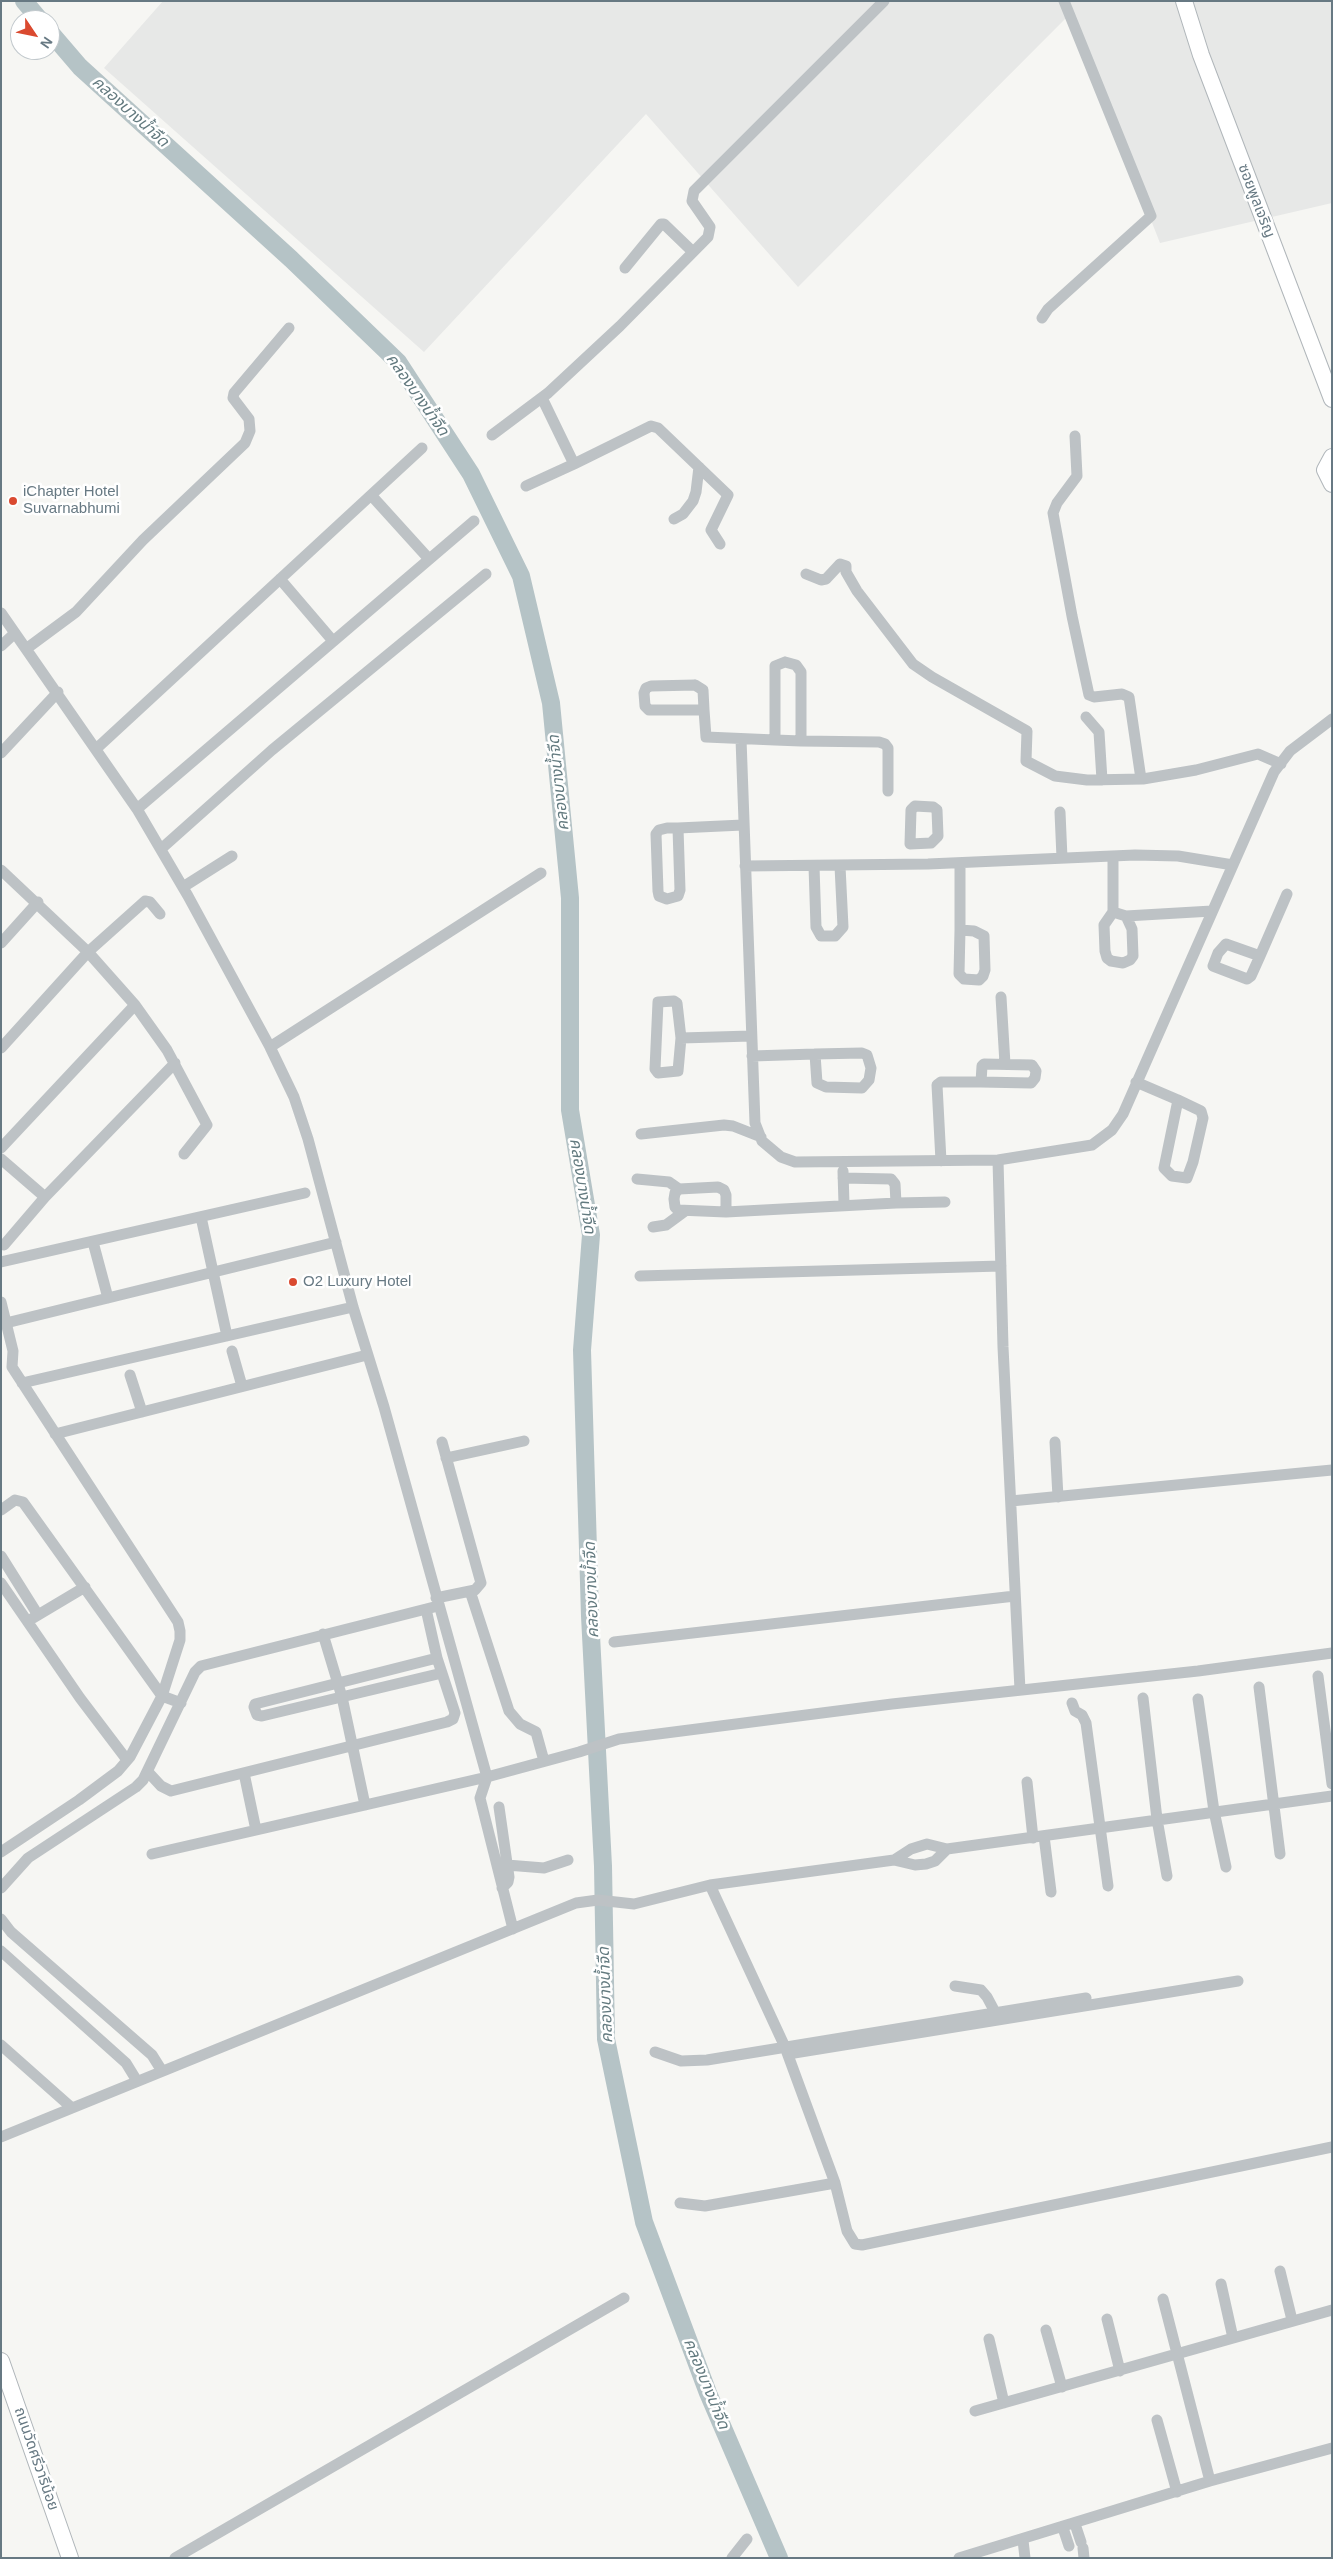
<!DOCTYPE html>
<meta charset="utf-8">
<style>
body{margin:0}
#map{position:relative;width:1333px;height:2559px;overflow:hidden;background:#f6f6f3;font-family:Helvetica,sans-serif}
canvas{display:block}
.frame{position:absolute;inset:0;border:2px solid #677983;pointer-events:none}
.north{position:absolute;left:10px;top:10px;width:50px;height:50px;box-sizing:border-box;background:#fff;border:1px solid #c2c9cd;border-radius:50%;rotate:124deg;font-size:14px;font-weight:700;line-height:20px;text-align:center;color:#677983}
.north::after{content:'';display:block;margin:auto;width:18px;height:22px;background:#da4a30;clip-path:polygon(50% 0,100% 100%,50% 72%,0 100%)}
</style>
<div id="map">
<canvas width="1333" height="2559"></canvas>
<div class="frame"></div>
<div class="north">N</div>
</div>
<script>
const g = document.querySelector('canvas').getContext('2d');
g.lineJoin = 'round';
function fillPath(path, color) {
  g.fillStyle = color;
  g.fill(path, 'evenodd');
}
function shape(rows) {
  const path = new Path2D();
  for (const r of rows) {
    path.moveTo(r[0], r[1]);
    for (let i = 2; i < r.length; i += 2) path.lineTo(r[i], r[i + 1]);
  }
  return path;
}
function stroke(path, color, width, dash) {
  g.strokeStyle = color;
  g.lineWidth = width;
  g.lineCap = dash ? 'butt' : 'round';
  g.setLineDash(dash || []);
  g.stroke(path);
}
function label(font, color, halo, rows, align = 'center') {
  g.font = font + ' Helvetica,"Noto Sans Thai",sans-serif';
  g.lineWidth = 5;
  g.setLineDash([]);
  g.textBaseline = 'middle';
  g.strokeStyle = halo;
  g.fillStyle = color;
  for (const [text, x, y, turn = 0] of rows) {
    g.save();
    g.translate(x, y);
    g.rotate((+turn || 0) * Math.PI / 180);
    g.textAlign = isNaN(turn) ? turn : align;
    if (halo) g.strokeText(text, 0, 0);
    g.fillText(text, 0, 0);
    g.restore();
  }
}
fillPath(shape([
 [163,1,1332,1,1332,203,1160,243,1070,14,798,287,646,114,424,352,104,68]
]), '#e7e8e7');
stroke(shape([
 [24,1,40,20],
 [50,32,80,67,291,259,398,362,471,474,521,576,551,703,570,898,570,1110,591,1235,582,1350,590,1616,603,1866,606,2039,644,2222,708,2393,779,2558]
]), '#b5c3c6', 18);
const secondary = shape([
 [1184,1,1201,55,1332,399],
 [1332,457,1325,470,1332,484],
 [1,2361,70,2558]
]);
stroke(secondary, '#b0b6ba', 18);
stroke(shape([
 [625,268,661,224,664,224,692,251],
 [1042,318,1048,309,1151,216,1064,1],
 [542,398,574,464,651,426,658,428,728,495,711,530,720,544],
 [492,435,548,393,620,326,708,237,710,227,692,201,694,191,884,1],
 [1075,436,1077,476,1057,503,1053,513,1072,616,1089,695,1094,697,1122,694,1129,697,1141,779],
 [526,486,574,464],
 [371,495,429,559],
 [674,519,683,514,693,501,696,492,699,467],
 [806,574,821,580,826,579,840,564,846,566,846,572,857,591,913,664,932,677,1027,731,1026,761,1055,776,1087,780,1143,779,1196,770,1258,754,1281,764],
 [280,579,333,641],
 [1,613,137,809,188,896,270,1047,294,1097,308,1139,353,1307,384,1407,487,1777,480,1798,513,1929],
 [1,646,15,633],
 [26,649,76,612,143,540,245,443,250,431,249,419,233,398,234,393,289,328],
 [785,662,796,665,801,672,801,741,775,740,775,666,785,662],
 [695,685,703,690,704,710,649,710,645,706,644,693,646,688,651,686,695,685],
 [704,710,706,737,775,740],
 [1086,717,1099,732,1102,780],
 [741,739,755,1123,762,1141,781,1157,795,1162,998,1160,1092,1145,1112,1130,1123,1114,1274,772,1290,751,1332,719],
 [801,741,879,742,885,744,888,748,888,791],
 [96,749,422,448],
 [1,753,58,692],
 [915,806,933,807,937,810,938,836,931,843,910,844,911,810,915,806],
 [137,809,474,521],
 [1060,812,1062,858],
 [667,828,678,828,680,890,678,896,667,899,659,896,658,891,656,834,659,830,667,828],
 [678,828,743,825],
 [161,849,272,750,486,574],
 [1113,856,1113,912,1104,925,1105,951,1107,958,1111,961,1123,963,1130,960,1133,956,1132,929,1126,916,1113,912],
 [745,866,928,864,1135,855,1178,856,1233,865],
 [814,866,816,927,821,936,835,936,843,927,840,866],
 [1,870,88,952,135,1005,167,1050,207,1125,184,1154],
 [183,887,232,856],
 [1126,916,1212,911],
 [960,930,974,931,984,936,985,970,983,976,979,980,964,979,959,974,960,930],
 [960,930,960,863],
 [1,943,38,902],
 [1260,956,1226,944,1218,953,1213,966,1247,979,1251,976,1260,956,1287,894],
 [1001,997,1005,1064],
 [681,1038,678,1071,658,1073,655,1069,658,1002,674,1001,677,1003,681,1038,751,1036],
 [270,1047,541,873],
 [1,1048,88,952,145,901,150,902,160,914],
 [862,1053,867,1055,871,1068,869,1080,862,1088,826,1087,817,1083,815,1054,862,1053],
 [752,1056,815,1054],
 [984,1064,1032,1065,1036,1071,1035,1078,1031,1083,981,1082,982,1066,984,1064],
 [1136,1082,1178,1100],
 [1178,1100,1201,1111,1203,1118,1193,1162,1187,1178,1172,1176,1164,1168,1178,1100],
 [641,1134,724,1125,733,1126,761,1137],
 [1,1148,135,1005],
 [1,1159,45,1197],
 [998,1160,1003,1347,1020,1690],
 [941,1161,937,1085,941,1082,981,1082],
 [843,1171,844,1204],
 [637,1179,669,1182,679,1189,718,1187,724,1190,726,1195,726,1212,678,1210,675,1207,674,1199,675,1193,679,1189],
 [896,1203,945,1202],
 [726,1212,896,1203,895,1184,891,1179,843,1178],
 [201,1217,227,1336],
 [653,1227,666,1225,685,1211],
 [93,1242,108,1298],
 [4,1245,45,1197,175,1063],
 [1,1262,305,1193],
 [640,1276,1001,1266],
 [1,1302,13,1351,12,1367,178,1622,180,1631,180,1640,162,1696,130,1757,118,1771,79,1800,1,1852],
 [6,1323,336,1242],
 [232,1351,242,1386],
 [130,1375,142,1412],
 [22,1383,353,1307],
 [55,1434,367,1355],
 [1055,1442,1058,1497],
 [446,1458,524,1441],
 [1011,1501,1332,1470],
 [1,1510,15,1500,23,1502,162,1696,181,1703],
 [1,1556,38,1615],
 [1,1583,80,1698,127,1760],
 [470,1591,509,1711,520,1724,536,1732,544,1761],
 [436,1598,475,1590,481,1583,442,1442],
 [33,1618,85,1587],
 [323,1634,342,1697,365,1805],
 [614,1642,1015,1596],
 [437,1658,255,1704,254,1707,257,1715,262,1716,442,1673],
 [1318,1676,1332,1784],
 [1259,1687,1280,1854],
 [1143,1698,1157,1819,1167,1876],
 [1198,1699,1214,1811,1226,1867],
 [1072,1703,1075,1711,1082,1715,1086,1723,1108,1886],
 [148,1772,161,1786,171,1791,447,1722,453,1719,455,1713,437,1658,426,1609],
 [244,1773,256,1830],
 [1027,1782,1033,1838],
 [499,1807,509,1877,508,1882,502,1888],
 [1044,1836,1051,1892],
 [152,1854,487,1777,579,1752,619,1739,892,1704,1198,1671,1332,1653],
 [894,1860,911,1849,927,1844,947,1849,1332,1796],
 [507,1865,544,1868,568,1860],
 [710,1885,785,2047,835,2183,847,2231,855,2244,862,2245,1332,2147],
 [1,1888,28,1858,136,1787,143,1780,195,1672,201,1666,438,1606],
 [1,1919,11,1932,152,2055,162,2071],
 [1,1951,126,2063,137,2081],
 [955,1986,981,1990,987,1997,995,2012],
 [1,2045,72,2108],
 [655,2052,681,2061,707,2060,1086,1998],
 [788,2054,1238,1981],
 [1,2137,576,1903,598,1900,634,1904,710,1885,894,1860,915,1865,926,1864,935,1861,947,1849],
 [680,2203,705,2206,835,2183],
 [1280,2271,1292,2320],
 [1221,2284,1233,2338],
 [1163,2299,1210,2481],
 [1107,2319,1120,2371],
 [1046,2330,1062,2387],
 [989,2339,1004,2403],
 [975,2411,1332,2310],
 [1157,2420,1177,2492],
 [1075,2524,1081,2542],
 [1063,2528,1069,2546],
 [1023,2540,1025,2558],
 [1083,2548,1084,2558],
 [175,2558,624,2298],
 [732,2558,747,2539],
 [959,2558,1210,2481,1332,2448]
]), '#bdc2c5', 11);
stroke(secondary, '#fff', 16);
for (const [x, y, r, color] of [
 [13,501,5,"#da4a30"],
 [293,1282,5,"#da4a30"]
]) {
  const dot = new Path2D();
  dot.arc(x, y, r, 0, 2 * Math.PI);
  g.fillStyle = color;
  g.fill(dot);
  stroke(dot, '#fff', 2);
}
label('15px', '#677983', '#fff', [
 ["ซอยพูลเจริญ",1256,201,69],
 ["ถนนวัดศรีวารีน้อย",36,2459,71]
]);
label('15px', '#677983', '#fff', [
 ["iChapter Hotel",23,492],
 ["Suvarnabhumi",23,509],
 ["O2 Luxury Hotel",303,1282]
], 'left');
label('italic 16px', '#637a7f', '#fff', [
 ["คลองบางน้ำจืด",130,112,42],
 ["คลองบางน้ำจืด",417,395,55],
 ["คลองบางน้ำจืด",559,783,-96],
 ["คลองบางน้ำจืด",582,1186,81],
 ["คลองบางน้ำจืด",592,1590,-92],
 ["คลองบางน้ำจืด",606,1995,-92],
 ["คลองบางน้ำจืด",706,2384,68]
]);
</script>
